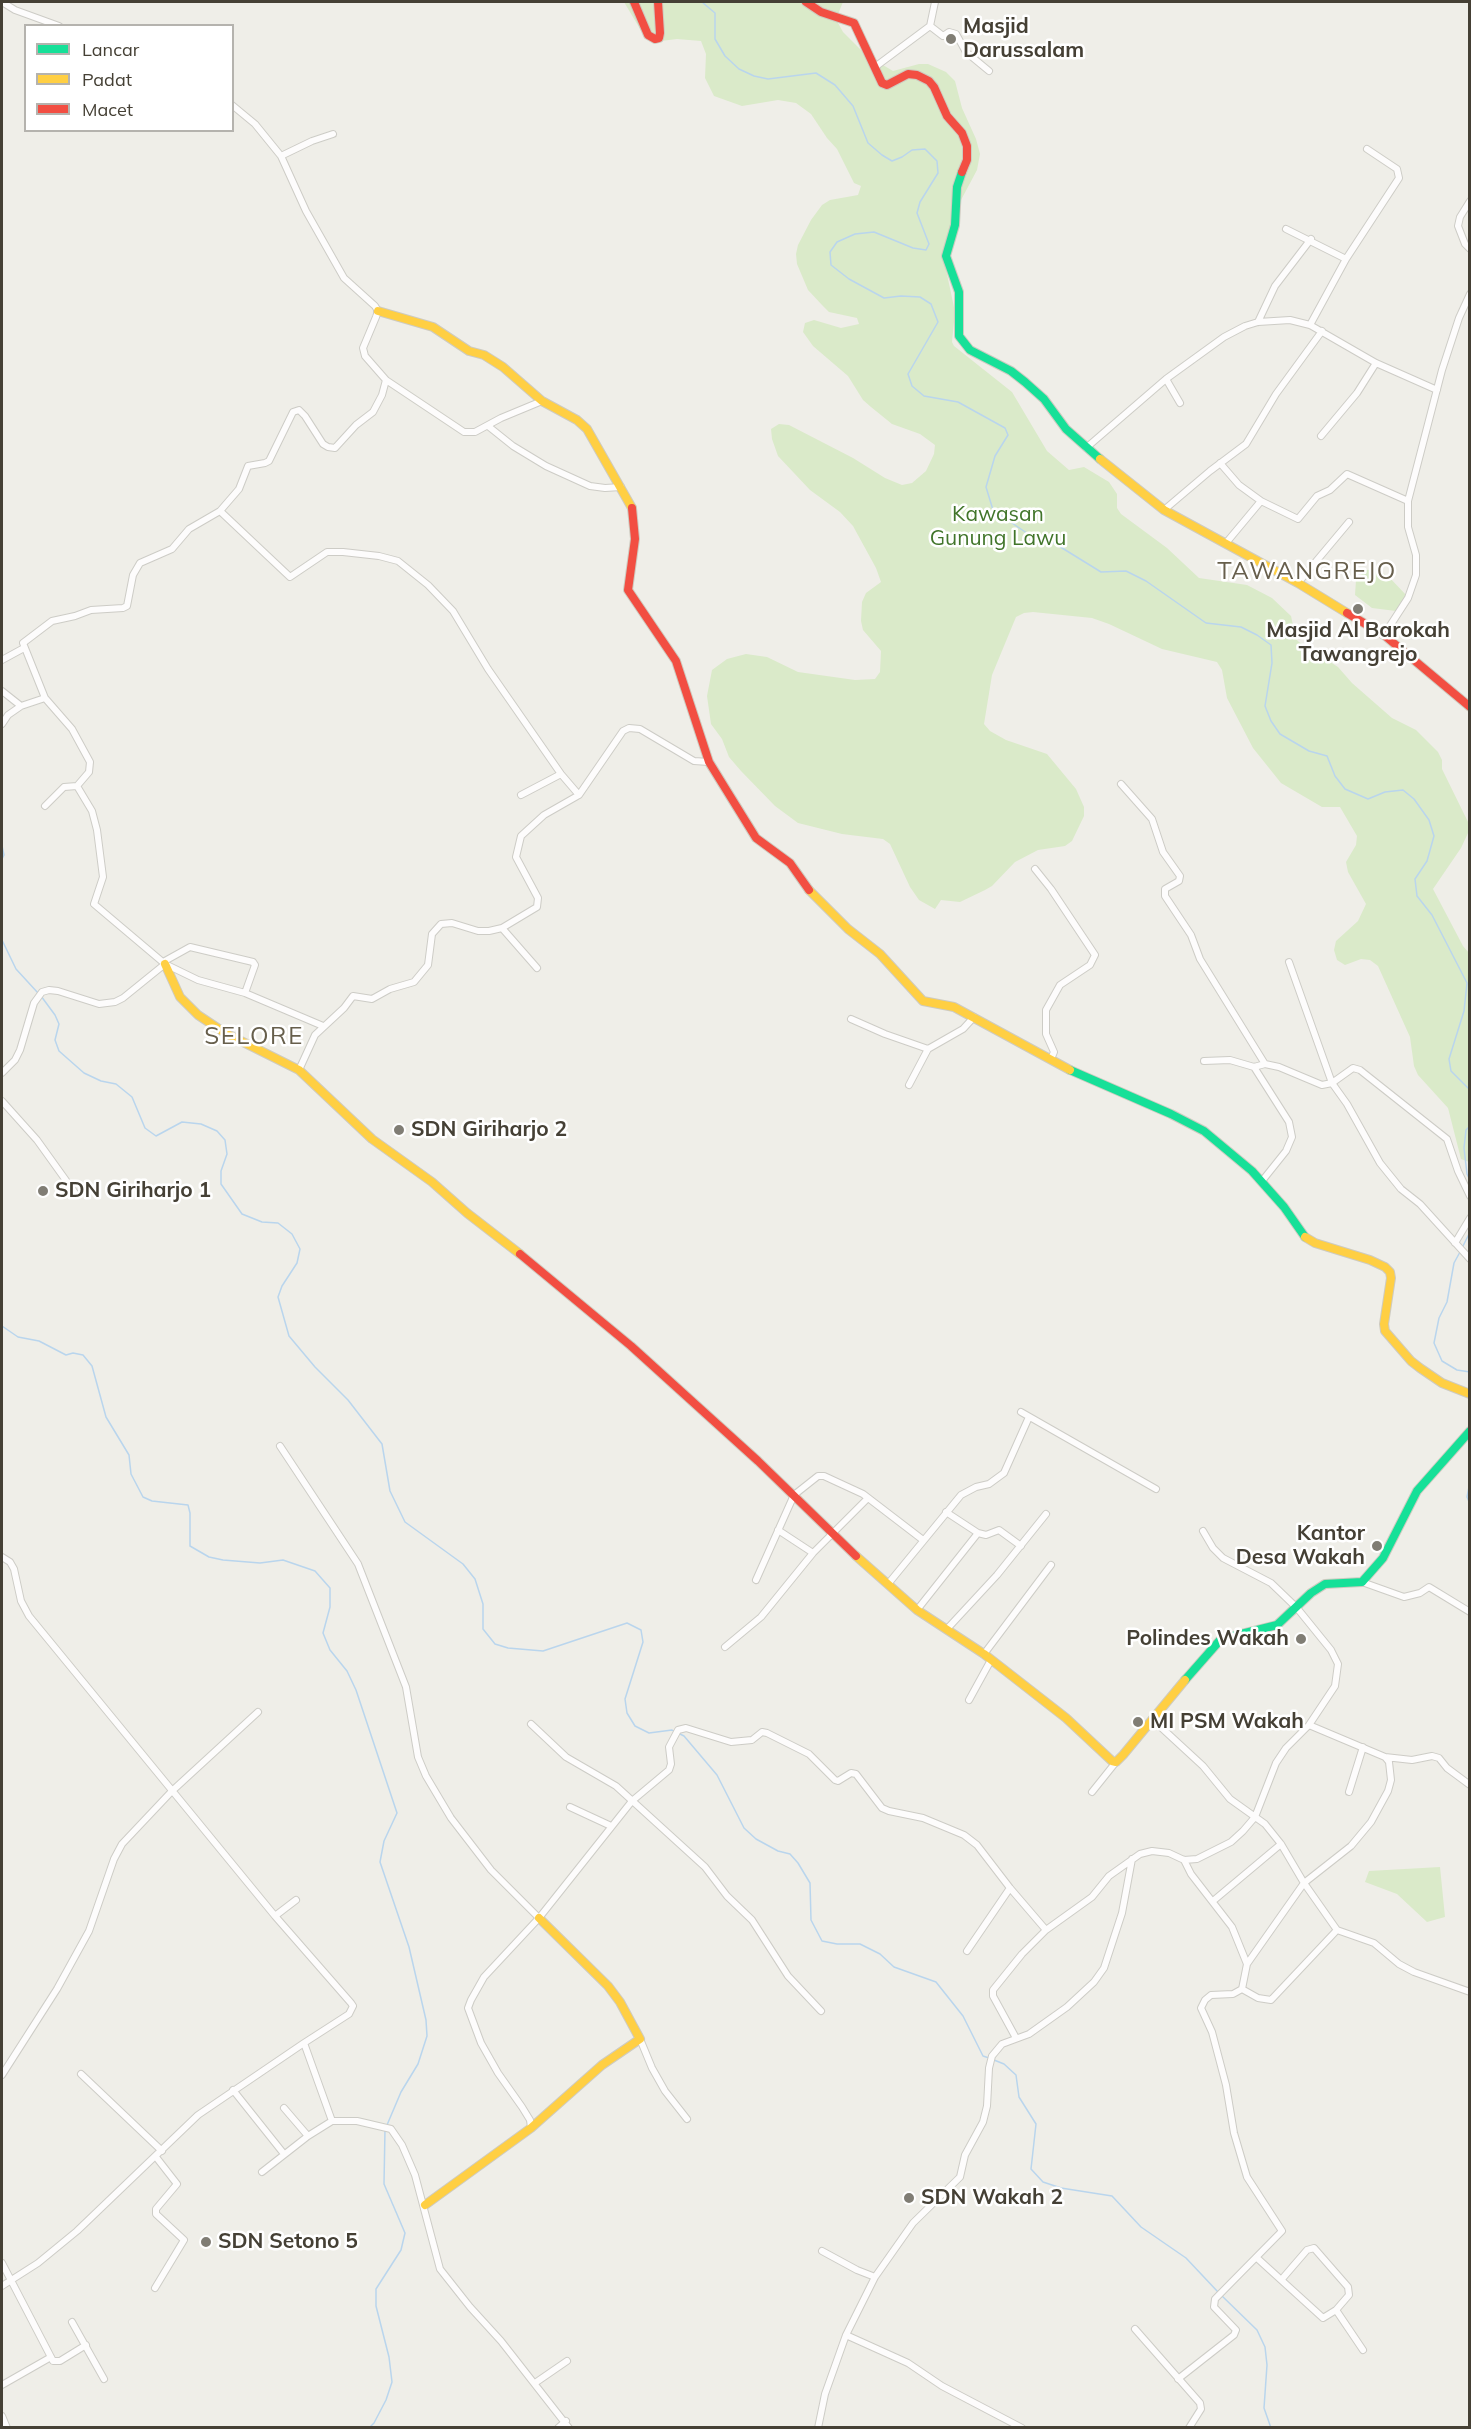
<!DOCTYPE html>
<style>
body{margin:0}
#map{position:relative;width:1471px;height:2429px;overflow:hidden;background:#efeee8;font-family:Mulish,sans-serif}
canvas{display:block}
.frame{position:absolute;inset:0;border:3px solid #454035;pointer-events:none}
.legend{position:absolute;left:24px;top:24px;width:210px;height:108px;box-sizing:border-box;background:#fff;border:2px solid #b5b3ae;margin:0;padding:8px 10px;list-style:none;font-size:18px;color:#454035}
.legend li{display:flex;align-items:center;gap:12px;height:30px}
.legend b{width:30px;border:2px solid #b5b3ae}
</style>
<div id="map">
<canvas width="1471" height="2429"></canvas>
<div class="frame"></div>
<ul class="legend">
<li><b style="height:8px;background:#16e098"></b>Lancar</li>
<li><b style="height:8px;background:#ffcf43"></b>Padat</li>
<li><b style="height:8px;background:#f24e42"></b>Macet</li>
</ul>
</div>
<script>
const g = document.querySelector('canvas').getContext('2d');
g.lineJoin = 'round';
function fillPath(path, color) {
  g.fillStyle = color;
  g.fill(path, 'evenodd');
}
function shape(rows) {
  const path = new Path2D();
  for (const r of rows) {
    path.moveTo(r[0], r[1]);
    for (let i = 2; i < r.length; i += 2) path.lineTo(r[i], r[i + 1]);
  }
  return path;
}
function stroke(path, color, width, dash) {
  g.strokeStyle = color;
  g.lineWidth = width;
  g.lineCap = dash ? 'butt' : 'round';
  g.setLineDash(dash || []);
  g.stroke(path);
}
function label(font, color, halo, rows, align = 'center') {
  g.font = font + ' Mulish,sans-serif';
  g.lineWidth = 5;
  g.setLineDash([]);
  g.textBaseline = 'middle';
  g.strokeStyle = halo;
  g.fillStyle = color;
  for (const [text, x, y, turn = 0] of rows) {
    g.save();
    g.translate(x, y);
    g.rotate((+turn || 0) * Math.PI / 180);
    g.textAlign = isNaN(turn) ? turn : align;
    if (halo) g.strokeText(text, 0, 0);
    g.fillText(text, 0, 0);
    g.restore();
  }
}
fillPath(shape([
 [624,2,843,2,838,14,838,23,843,32,866,55,893,71,919,64,928,64,946,72,955,81,962,108,976,139,980,154,977,170,961,200,944,260,955,312,952,342,954,346,1012,392,1047,451,1069,470,1084,467,1109,482,1117,494,1117,508,1121,514,1167,548,1199,578,1247,585,1272,598,1291,616,1296,639,1299,642,1338,667,1352,683,1392,718,1416,730,1438,752,1442,760,1442,769,1469,824,1468,833,1461,848,1433,889,1463,946,1469,953,1469,1162,1461,1159,1448,1108,1418,1075,1414,1066,1410,1037,1378,966,1370,960,1361,959,1345,965,1337,960,1334,950,1336,941,1358,921,1366,904,1348,872,1346,862,1356,845,1357,836,1340,807,1322,807,1281,783,1253,748,1227,698,1222,670,1217,662,1162,649,1109,624,1092,618,1033,612,1024,613,1016,617,992,675,984,724,990,731,1006,740,1047,754,1076,789,1084,807,1084,816,1072,841,1065,846,1038,850,1015,862,992,886,985,890,960,902,941,900,935,909,919,900,910,887,890,844,883,839,842,834,798,823,775,806,741,771,729,757,722,739,711,724,707,696,712,670,727,659,746,654,767,657,798,672,855,680,875,679,880,672,881,651,863,630,861,621,862,602,866,593,881,582,876,568,853,526,840,512,810,490,778,456,772,439,771,429,779,424,789,425,853,458,885,478,902,485,912,483,926,471,934,454,935,445,920,434,892,424,871,407,863,400,848,376,813,346,803,332,805,323,814,320,841,328,859,324,857,318,829,312,822,305,808,290,797,264,796,254,798,245,811,220,822,205,830,200,858,195,861,186,854,183,837,149,827,138,811,114,796,103,778,100,742,106,714,96,705,78,706,54,701,41,677,39,653,42,646,39],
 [1377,569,1389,577,1406,595,1396,611,1372,608,1355,595,1356,580,1366,570],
 [1440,1867,1445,1917,1427,1922,1397,1894,1365,1882,1369,1871]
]), '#daeac9');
stroke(shape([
 [702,2,715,13,715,39,725,56,739,69,754,76,768,79,816,73,835,85,853,106,868,143,882,155,892,161,902,157,912,150,925,149,937,161,938,173,920,202,917,213,929,244,926,250,913,248,874,232,855,234,837,242,830,252,831,265,849,279,884,298,901,296,920,297,931,304,938,322,908,374,912,386,924,396,958,402,1005,428,1008,435,995,456,986,487,993,510,1034,538,1054,543,1101,572,1126,571,1146,581,1206,623,1241,627,1257,635,1271,645,1272,663,1265,706,1271,721,1280,734,1309,751,1327,756,1335,776,1345,789,1368,799,1385,792,1403,790,1414,799,1429,820,1434,836,1427,861,1415,879,1417,896,1432,915,1467,983,1464,1011,1449,1059,1451,1071,1470,1090],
 [2,846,4,855,2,859],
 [2,940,16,969,38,993],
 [41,996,55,1015,59,1024,55,1040,59,1051,84,1073,101,1081,116,1084,132,1097,145,1128,156,1136,182,1122,201,1124,217,1131,225,1140,227,1154,221,1171,221,1184,242,1214,262,1222,278,1223,292,1234,300,1249,297,1263,282,1286,278,1297,289,1336,315,1367,348,1400,382,1444,390,1491,405,1522,463,1564,475,1579,483,1604,483,1629,495,1644,508,1648,543,1651,627,1623,641,1630,643,1642,625,1699,627,1713,635,1726,649,1733,672,1730,675,1732],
 [1470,1126,1466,1130,1464,1148,1467,1174,1470,1180],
 [1462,1248,1470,1232],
 [1460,1252,1454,1263,1447,1302,1439,1318,1434,1343,1442,1361,1457,1370,1470,1372],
 [2,1326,18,1337,39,1341,66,1355,73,1353,83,1355,92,1366,106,1417,129,1455,131,1474,143,1497,152,1501,188,1505,190,1513,190,1546,209,1557,223,1560,260,1563,283,1560,315,1571,330,1588,330,1607,323,1633,330,1650,347,1671,356,1690,397,1813,384,1841,380,1862,409,1947,426,2020,427,2036,418,2064,401,2092,387,2125],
 [1470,1482,1467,1497,1470,1504],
 [680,1734,684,1736,717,1775,744,1828,756,1839,778,1851,790,1854,798,1863,810,1883,811,1920,822,1941,837,1944,860,1944,880,1954,894,1967,936,1982,963,2016,983,2056,989,2058],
 [994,2060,1004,2064,1016,2075,1019,2097,1036,2124,1031,2169,1043,2182,1061,2188,1112,2196,1141,2227,1186,2258,1218,2292],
 [1221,2295,1257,2330,1265,2347,1267,2365,1264,2408,1271,2428],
 [369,2428,374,2423,386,2400,392,2382,389,2357,376,2306,376,2289,401,2250,405,2233,384,2184,385,2129]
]), '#b9d5ed', 1.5);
const street = shape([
 [2,2,15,10,59,26],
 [930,26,943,36,949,32,956,34,966,52,989,71],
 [875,67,930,26,935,2],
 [232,105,255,124,281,156,306,211,344,278,375,306,378,311,376,317,363,348,365,356,386,380,382,395,373,412,356,425,335,448,328,447,323,444,305,416,299,410,293,412,269,461,265,463,248,466,239,489,220,511,189,529,172,549,140,563,133,575,127,606,123,608,91,610,75,616,52,621,23,643,45,698,72,729,90,762,89,772,77,786,92,811,97,830,103,877,94,904,165,964,198,980,245,993,323,1026],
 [281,156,312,141,333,134],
 [1470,201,1460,217,1458,226,1465,244,1470,249],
 [1286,229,1346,259],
 [1258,322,1275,286,1311,239],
 [1310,325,1346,259,1399,178,1397,169,1367,149],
 [1166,379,1180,403],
 [386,380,464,432,475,432,501,418,542,401],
 [488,426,513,446,546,466,590,486,605,488,621,487],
 [1321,436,1357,393,1376,363],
 [1086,448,1166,379,1224,337,1245,326,1258,322,1290,320,1310,325,1376,363,1437,390],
 [1220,463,1239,485,1261,501,1226,543],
 [1261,501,1298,519,1317,496,1330,490,1347,474,1408,501],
 [1164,510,1210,471,1246,444,1276,394,1322,331],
 [220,511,290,577,327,552,343,552,379,556,398,561,428,585,453,611,488,669,561,774,579,795],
 [1298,583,1349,522],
 [1384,635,1408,598,1416,575,1416,555,1408,527,1408,501,1442,370,1459,318,1470,294],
 [2,660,24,648],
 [2,691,21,706],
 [2,724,8,715,21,706,45,698],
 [1121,784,1152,819,1163,852,1180,876,1179,881,1165,889,1165,896,1191,935,1200,959,1265,1064],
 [521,795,561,774],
 [45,806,64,787,77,786],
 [1035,869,1051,889,1095,955,1090,965,1060,985,1046,1010,1046,1034,1054,1052,1051,1059],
 [502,928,537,968],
 [163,962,190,947,253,962,255,965,245,993],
 [1289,962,1332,1083,1347,1104,1380,1163,1401,1189,1420,1204,1470,1259],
 [851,1019,885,1034,928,1049,963,1029,974,1017],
 [1204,1061,1230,1060,1254,1067,1265,1064,1279,1067,1322,1085,1332,1083,1353,1068,1360,1070,1447,1139,1458,1171,1470,1196],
 [1254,1067,1289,1122,1292,1137,1286,1151,1262,1181],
 [299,1070,315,1035,344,1008,353,996,372,999,390,989,414,982,428,965,432,934,441,924,452,923,478,931,489,931,502,928,537,907,538,898,516,857,521,836,544,815,579,795,623,731,629,728,640,729,694,761,709,762],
 [2,1073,15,1060,20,1050,34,1003,42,992,49,990,58,991,99,1004,115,1002,123,998,165,964],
 [909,1085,928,1049],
 [2,1101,37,1140,75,1193],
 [1455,1243,1470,1218],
 [1021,1412,1156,1489],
 [280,1446,358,1564,406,1687,418,1757,426,1776,451,1818,491,1870,539,1918],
 [946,1512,978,1533,986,1535,999,1530,1021,1546],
 [778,1530,813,1553],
 [2,1557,10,1562,14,1569,21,1601,29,1616,275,1916,351,2003,353,2006,349,2014,304,2043,332,2121,357,2121,391,2129,402,2145,415,2175,440,2269,470,2307,501,2341,569,2428],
 [756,1580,794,1495,818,1476,824,1476,863,1494,923,1540],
 [1362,1582,1404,1597,1420,1593,1429,1587,1470,1612],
 [888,1584,961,1495,976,1487,989,1484,1004,1473,1029,1417],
 [917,1610,978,1533],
 [947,1629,997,1575,1046,1514],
 [725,1647,761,1617,813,1553,868,1498],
 [984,1654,1051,1565],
 [969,1700,991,1660],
 [1152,1719,1203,1766,1230,1799,1265,1824,1281,1844,1304,1883,1337,1930,1374,1943,1399,1964,1414,1972,1470,1992],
 [531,1724,566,1757,616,1786,705,1867,727,1896,752,1920,788,1976,821,2011],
 [1385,1757,1412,1760,1432,1756,1439,1758,1447,1768,1470,1785],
 [1092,1792,1116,1762],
 [1349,1792,1363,1747],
 [570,1807,611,1826],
 [1184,1860,1191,1874,1232,1927,1247,1964],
 [1213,1901,1281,1844],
 [275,1916,296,1900],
 [967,1951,1010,1888],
 [1242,1989,1258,1998,1271,2000,1337,1930],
 [1016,2038,993,1996,993,1990,1022,1954,1046,1930,1092,1897,1109,1876,1140,1854,1152,1851,1169,1853,1184,1860,1197,1859,1231,1842,1243,1831,1255,1817,1276,1763,1286,1748,1309,1725,1335,1686,1338,1664,1331,1650,1297,1608,1271,1583,1223,1558,1213,1548,1203,1531],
 [640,2039,652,2068,665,2091,687,2119],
 [81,2074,162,2151],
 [2,2075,57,1989,89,1931,114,1859,122,1844,172,1791,258,1712],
 [233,2090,284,2154],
 [284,2108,308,2136],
 [531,2128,530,2120,522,2107,498,2073,481,2043,468,2008,471,2000,484,1977,539,1918,632,1801,669,1770,671,1764,669,1747,678,1730,686,1728,731,1742,752,1740,762,1732,767,1733,809,1754,835,1780,838,1781,851,1773,856,1774,882,1808,889,1811,923,1818,964,1835,977,1845,1010,1888,1046,1930],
 [262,2172,308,2136,332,2121],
 [822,2251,857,2270,875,2277],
 [1257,2258,1323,2318,1336,2310,1349,2295,1348,2287,1314,2248,1307,2250,1282,2279],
 [2,2263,53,2361,60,2361,86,2345],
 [2,2286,38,2263,77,2231,198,2115,304,2043],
 [155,2288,184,2240,156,2214,156,2209,177,2184,156,2157],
 [1336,2310,1363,2350],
 [72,2322,104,2379],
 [1135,2329,1200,2403,1201,2409,1189,2428],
 [846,2335,908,2363,942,2386,1022,2428],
 [1178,2379,1234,2335,1236,2330,1214,2307,1215,2299,1282,2231,1247,2177,1234,2133,1226,2085,1212,2032,1201,2008,1205,2000,1211,1995,1233,1994,1242,1989,1247,1964,1304,1883,1351,1846,1371,1822,1388,1791,1391,1780,1389,1762,1385,1757,1309,1725],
 [535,2383,567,2361],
 [2,2385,51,2357],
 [2,2416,7,2428],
 [558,2428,566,2421],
 [818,2428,825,2394,846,2335,875,2277,913,2223,960,2177,965,2155,983,2122,987,2106,989,2068,992,2056,1002,2044,1029,2034,1067,2007,1094,1982,1104,1968,1122,1913,1132,1859]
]);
const fast = shape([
 [962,172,957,187,955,225,946,256,959,292,959,336,970,350,1011,371,1025,382,1044,399,1066,429,1100,459],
 [1070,1070,1171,1114,1204,1131,1252,1171,1284,1207,1305,1237],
 [1185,1680,1221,1639,1277,1625,1311,1593,1325,1584,1362,1582,1383,1558,1417,1491,1470,1431]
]);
const slow = shape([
 [378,311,433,327,469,351,484,355,503,367,542,401,577,420,587,429,632,508],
 [1100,459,1164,510,1298,583,1347,613],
 [809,890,848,929,880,954,923,1001,954,1007,1070,1070],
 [165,964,180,997,198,1015,225,1033,299,1070,372,1139,432,1182,467,1213,520,1254],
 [1305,1237,1315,1243,1370,1260,1385,1267,1390,1272,1391,1278,1384,1324,1385,1331,1411,1361,1420,1368,1442,1383,1470,1394],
 [856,1556,917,1610,984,1654,1066,1718,1112,1761,1116,1762,1123,1755,1185,1680],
 [425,2205,531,2128,602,2065,640,2039,620,2002,608,1986,539,1918]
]);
const jam = shape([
 [634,2,648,35,655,39,659,38,660,33,658,2],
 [806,2,821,12,854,23,882,83,887,85,908,74,917,75,929,81,934,87,947,116,962,133,967,146,967,160,962,172],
 [632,508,635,539,628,590,676,661,709,762,756,838,790,863,809,890],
 [1347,613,1384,635,1470,707],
 [520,1254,631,1346,758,1461,856,1556]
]);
stroke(street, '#cdccc6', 8);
stroke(fast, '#cecbc0', 10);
stroke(slow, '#cecbc0', 10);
stroke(jam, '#cecbc0', 10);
stroke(street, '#fdfcfc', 6);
stroke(fast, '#16e098', 8);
stroke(slow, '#ffcf43', 8);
stroke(jam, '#f24e42', 8);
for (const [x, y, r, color] of [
 [951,39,6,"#807d74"],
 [1358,609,6,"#807d74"],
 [399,1130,6,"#807d74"],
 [43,1191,6,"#807d74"],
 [1377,1546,6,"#807d74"],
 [1301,1639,6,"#807d74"],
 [1138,1722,6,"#807d74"],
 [909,2198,6,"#807d74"],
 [206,2242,6,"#807d74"]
]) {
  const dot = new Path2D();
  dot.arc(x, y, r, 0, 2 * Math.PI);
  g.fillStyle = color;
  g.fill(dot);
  stroke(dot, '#fff', 2);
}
label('bold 21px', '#454035', '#fff', [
 ["Masjid",963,27],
 ["Darussalam",963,51],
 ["Masjid Al Barokah",1358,631,"center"],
 ["Tawangrejo",1358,655,"center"],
 ["SDN Giriharjo 2",411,1130],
 ["SDN Giriharjo 1",55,1191],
 ["Kantor",1365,1534,"right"],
 ["Desa Wakah",1365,1558,"right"],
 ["Polindes Wakah",1289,1639,"right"],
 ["MI PSM Wakah",1150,1722],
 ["SDN Wakah 2",921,2198],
 ["SDN Setono 5",218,2242]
], 'left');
label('21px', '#41752a', '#fff', [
 ["Kawasan",998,515],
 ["Gunung Lawu",998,539]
]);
g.letterSpacing = '1.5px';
label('24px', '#675f4c', '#fff', [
 ["TAWANGREJO",1307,572],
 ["SELORE",254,1037]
]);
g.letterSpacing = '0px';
</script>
